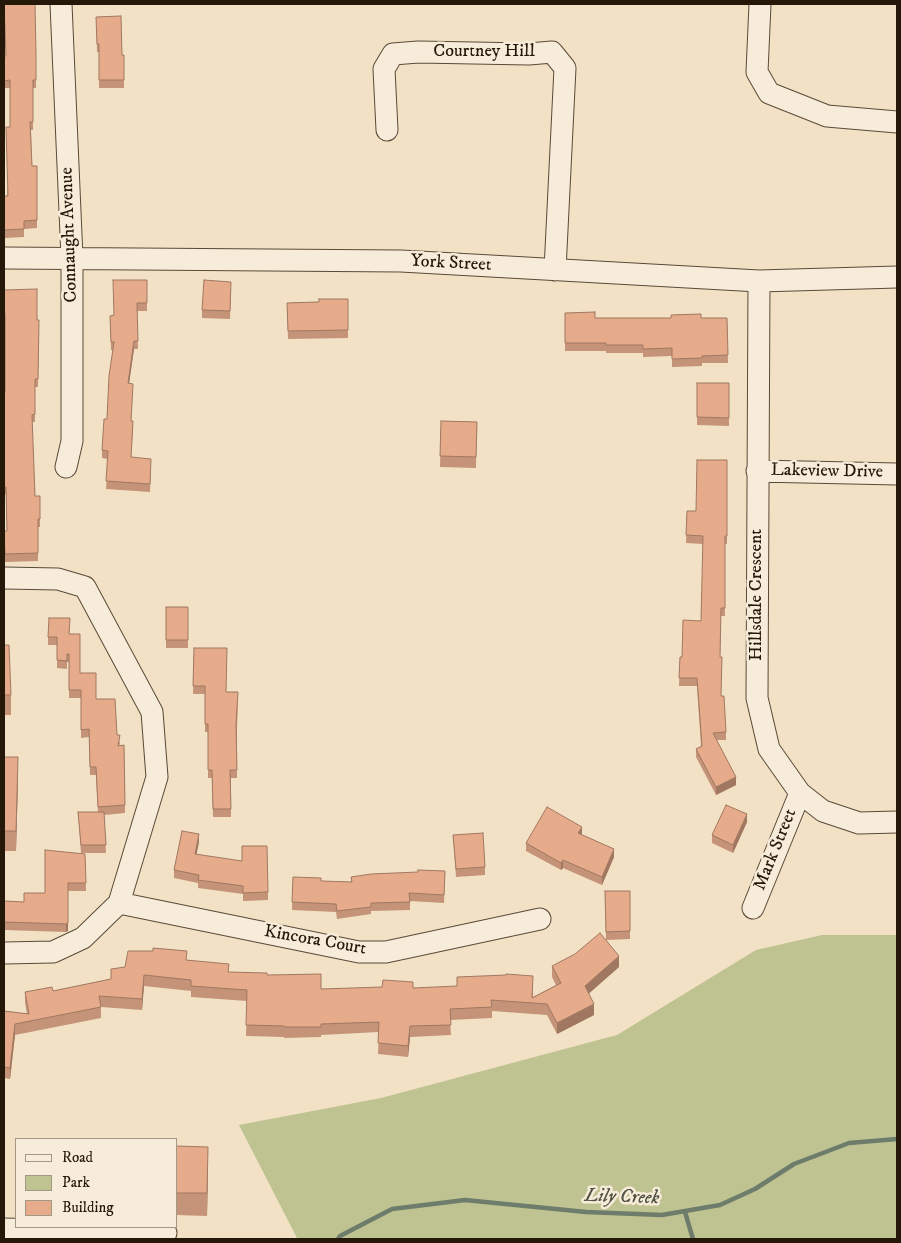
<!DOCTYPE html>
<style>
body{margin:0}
#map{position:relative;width:901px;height:1243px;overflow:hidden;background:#f2e1c4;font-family:"IM FELL DW Pica",serif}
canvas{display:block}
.frame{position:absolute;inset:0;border:5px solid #261809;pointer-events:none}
.legend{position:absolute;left:15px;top:1138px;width:162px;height:90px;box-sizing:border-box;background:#f7ecd9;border:1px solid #a39786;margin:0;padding:6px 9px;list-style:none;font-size:15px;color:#261809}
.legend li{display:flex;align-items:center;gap:10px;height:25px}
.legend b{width:25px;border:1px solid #a39786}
</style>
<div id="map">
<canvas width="901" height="1243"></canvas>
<div class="frame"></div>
<ul class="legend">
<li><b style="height:6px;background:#f7ecd9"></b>Road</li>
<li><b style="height:14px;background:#bfc291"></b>Park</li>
<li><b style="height:14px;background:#e5ab8b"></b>Building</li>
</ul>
</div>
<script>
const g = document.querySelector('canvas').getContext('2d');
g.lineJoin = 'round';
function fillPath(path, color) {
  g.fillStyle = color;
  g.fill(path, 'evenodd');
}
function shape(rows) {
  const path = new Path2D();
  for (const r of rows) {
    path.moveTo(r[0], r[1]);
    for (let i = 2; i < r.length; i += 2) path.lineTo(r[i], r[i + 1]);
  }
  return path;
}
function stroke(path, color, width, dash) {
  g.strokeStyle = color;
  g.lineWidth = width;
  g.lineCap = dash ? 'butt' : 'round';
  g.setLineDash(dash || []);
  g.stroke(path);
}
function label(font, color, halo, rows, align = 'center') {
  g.font = font + ' "IM FELL DW Pica",serif';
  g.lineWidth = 5;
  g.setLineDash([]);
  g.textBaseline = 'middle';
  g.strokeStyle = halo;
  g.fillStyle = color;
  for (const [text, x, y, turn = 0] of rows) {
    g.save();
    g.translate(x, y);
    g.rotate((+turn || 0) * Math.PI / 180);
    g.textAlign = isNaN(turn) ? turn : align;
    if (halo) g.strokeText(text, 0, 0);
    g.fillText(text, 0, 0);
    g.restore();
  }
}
fillPath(shape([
 [822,935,897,935,897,1239,296,1239,297,1238,239,1125,381,1098,617,1035,756,950]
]), '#bfc291');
stroke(shape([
 [685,1212,693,1239],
 [338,1239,340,1236,392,1209,465,1200,586,1212,662,1215,720,1205,755,1189,794,1164,849,1143,897,1139]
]), '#6d7c6b', 4.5);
const minor = shape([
 [61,4,72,258,72,441,66,467],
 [760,4,757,72,769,93,827,116,897,122],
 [387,130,384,69,393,54,418,52,529,54,552,52,565,68,555,270],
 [4,258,401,261,759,281,897,277],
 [759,281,757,698,769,749,800,793,823,811,859,823,897,822],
 [757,471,897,474],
 [4,578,58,579,85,587,152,712,157,777,119,903,83,938,53,952,4,953],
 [119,903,359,952,386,952,540,919],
 [753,908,800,793],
 [4,1229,166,1233]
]);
stroke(minor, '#594a38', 23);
stroke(minor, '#f7ecd9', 21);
fillPath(shape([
 [96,17,122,55,124,55,124,88,99,88,99,52,97,52],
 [4,56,36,61,36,88,33,88,33,130,31,130,32,166,37,166,37,228,24,229,24,237,4,238,4,196,7,196,10,127,10,88,4,88],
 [147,280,147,311,137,311,138,349,134,349,129,383,131,421,133,429,131,457,151,467,150,492,106,489,108,459,102,458,102,450,107,419,113,350,111,350,110,316,114,315],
 [4,290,37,320,39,320,38,387,35,387,35,422,32,422,35,496,40,496,40,527,38,527,38,561,5,562,4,531,7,531,6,494,4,495,4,392,5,392,5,321,4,321],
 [231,290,230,319,202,318,202,310],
 [348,299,348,338,288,339,287,303,319,302],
 [565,313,595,318,727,318,728,363,702,363,702,366,672,367,672,356,643,357,643,353,606,353,606,351,565,351],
 [697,383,729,383,729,426,697,425],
 [441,421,477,422,476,468,440,467],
 [727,460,727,544,725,544,725,616,721,616,720,657,721,696,726,732,726,740,717,740,736,785,716,795,696,757,696,749,701,746,697,686,679,686,680,657,682,657,701,621,703,544,686,543,687,511,696,511],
 [166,607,188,607,188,648,166,648],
 [70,626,69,634,80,673,117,735,120,743,119,746,124,745,125,813,104,815,106,853,81,853,78,812,98,812,96,775,90,775,89,737,81,738,81,698,69,698,69,662,67,662,67,669,57,668,57,645,48,645,48,637],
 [4,645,11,695,11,715,4,715],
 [194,648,226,692,238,700,237,730,237,778,231,778,231,817,213,817,212,778,208,778,208,732,205,732,205,694,193,694],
 [4,757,18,777,16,851,4,851],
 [747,822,733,853,712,843,712,835],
 [453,835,485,867,485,875,456,877],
 [582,835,614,857,602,885,563,868,561,870,526,851,526,843],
 [199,842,196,854,268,892,268,900,243,901,243,894,198,888,198,883,174,878,174,870],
 [85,854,86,891,68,891,68,931,66,932,4,930,4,901,24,902,45,893],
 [445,871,444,903,410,901,410,910,371,911,371,914,337,919,336,912,292,910,293,877,321,881,351,882,351,877],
 [605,891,630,891,630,939,606,940],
 [187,960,229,972,267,975,321,989,533,987,533,997,556,985,552,977,552,966,619,967,589,993,594,1015,557,1034,547,1015,492,1011,492,1018,450,1020,451,1035,410,1037,408,1057,378,1054,379,1032,321,1035,321,1037,284,1038,284,1037,246,1036,247,1001,191,997,191,991,144,986,142,1010,101,1007,101,1018,15,1035,10,1079,4,1078,4,1011,27,1014,25,1002,25,992,53,991,111,979],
 [176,1146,208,1170,207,1216,176,1215]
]), '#c59378');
fillPath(shape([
 [134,341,134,349,128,391,128,383],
 [18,757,18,777,16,851,16,831],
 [736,777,736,785,716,795,716,787],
 [747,814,747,822,733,853,733,845],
 [582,827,582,835,578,833],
 [199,834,199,842,195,862,195,854],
 [614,849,614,857,602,885,602,877],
 [563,860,563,868,561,870,561,863],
 [68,883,68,931,66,932,66,924],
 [619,956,619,967,585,997,585,986],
 [144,975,144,986,142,1010,142,999],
 [594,1004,594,1015,557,1034,557,1023],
 [15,1024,15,1035,10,1079,10,1068],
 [410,1026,410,1037,408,1057,408,1046],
 [208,1147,208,1170,207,1216,207,1193]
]), '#a07861');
const building = shape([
 [4,4,35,4,36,53,36,80,33,80,33,122,30,122,32,166,37,166,37,220,24,221,24,229,4,230,4,196,8,196,6,127,10,127,10,80,4,81,4,56,6,56,4,4],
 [121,16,122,55,124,55,124,80,99,80,99,44,97,44,96,17,121,16],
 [113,280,147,280,147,303,137,303,138,341,134,341,128,383,133,384,131,421,133,421,131,457,151,459,150,484,106,481,108,451,102,450,104,419,107,419,109,376,114,342,111,342,110,316,114,315,113,280],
 [204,280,231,282,230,311,202,310,204,280],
 [37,289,37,320,39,320,38,379,35,379,35,414,32,415,35,496,40,496,40,519,38,519,38,553,5,554,4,531,7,531,6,487,4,487,4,392,5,392,5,313,4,313,4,290,37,289],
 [319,299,348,299,348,330,288,331,287,303,319,302,319,299],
 [595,312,595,318,671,318,671,315,701,314,701,318,727,318,728,355,702,356,702,358,672,359,672,348,643,349,643,345,606,345,606,343,565,343,565,313,595,312],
 [697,383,729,383,729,418,697,417,697,383],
 [441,421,477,422,476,457,440,456,441,421],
 [697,460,727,460,727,536,725,536,725,608,721,608,720,657,722,657,721,696,724,696,726,732,713,733,736,777,716,787,696,749,702,746,697,678,679,678,680,657,682,657,683,620,701,621,703,536,686,535,687,511,696,511,697,460],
 [166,607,188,607,188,640,166,640,166,607],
 [49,618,70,618,69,634,80,634,80,673,96,673,96,699,115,699,117,735,120,735,118,746,124,745,125,805,98,807,96,767,90,767,89,729,81,730,81,690,69,690,69,654,67,654,67,661,57,660,57,637,48,637,49,618],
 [4,645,9,645,11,695,4,695,4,645],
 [194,648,227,648,226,692,238,692,236,724,237,770,230,770,231,809,213,809,212,770,208,770,208,724,205,724,205,686,193,686,194,648],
 [4,757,18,757,16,831,4,831,4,757],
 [726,805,747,814,733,845,712,835,726,805],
 [547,807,582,827,578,833,614,849,602,877,563,860,561,863,526,843,547,807],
 [78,812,104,812,106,845,81,845,78,812],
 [182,831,199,834,195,854,242,861,242,846,267,846,268,892,243,893,243,886,198,880,199,875,174,870,182,831],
 [483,833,485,867,456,869,453,835,483,833],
 [45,850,85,854,86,883,68,883,68,923,66,924,4,922,4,901,24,902,24,893,45,893,45,850],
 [418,870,445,871,444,895,409,893,410,902,371,903,371,907,337,911,336,904,292,902,293,877,321,878,321,881,352,882,351,877,371,874,418,872,418,870],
 [605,891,630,891,630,931,606,932,605,891],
 [600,933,619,956,585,986,594,1004,557,1023,547,1004,491,1000,492,1007,450,1009,451,1025,410,1026,408,1046,378,1043,379,1022,321,1024,321,1027,284,1027,284,1026,246,1025,247,990,191,986,191,980,144,975,142,999,99,996,101,1007,15,1024,10,1068,4,1067,4,1011,29,1014,25,992,52,987,53,991,111,979,111,969,125,967,128,951,153,951,153,948,187,951,186,960,229,964,228,972,267,973,267,975,321,974,321,989,382,987,383,980,413,982,413,988,457,986,457,977,506,975,506,974,533,976,532,998,561,983,552,966,575,954,600,933],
 [176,1146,208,1147,207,1193,176,1193,176,1146]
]);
fillPath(building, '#e5ab8b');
stroke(building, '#a07861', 1);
label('18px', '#261809', '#f7ecd9', [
 ["Courtney Hill",484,52],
 ["Connaught Avenue",70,235,-92],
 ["York Street",451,264,3],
 ["Lakeview Drive",827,472,1],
 ["Hillsdale Crescent",757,595,-90],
 ["Mark Street",776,850,-68],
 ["Kincora Court",315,941,10]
]);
label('italic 19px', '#4f5242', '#f7ecd9', [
 ["Lily Creek",622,1198,2]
]);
</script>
